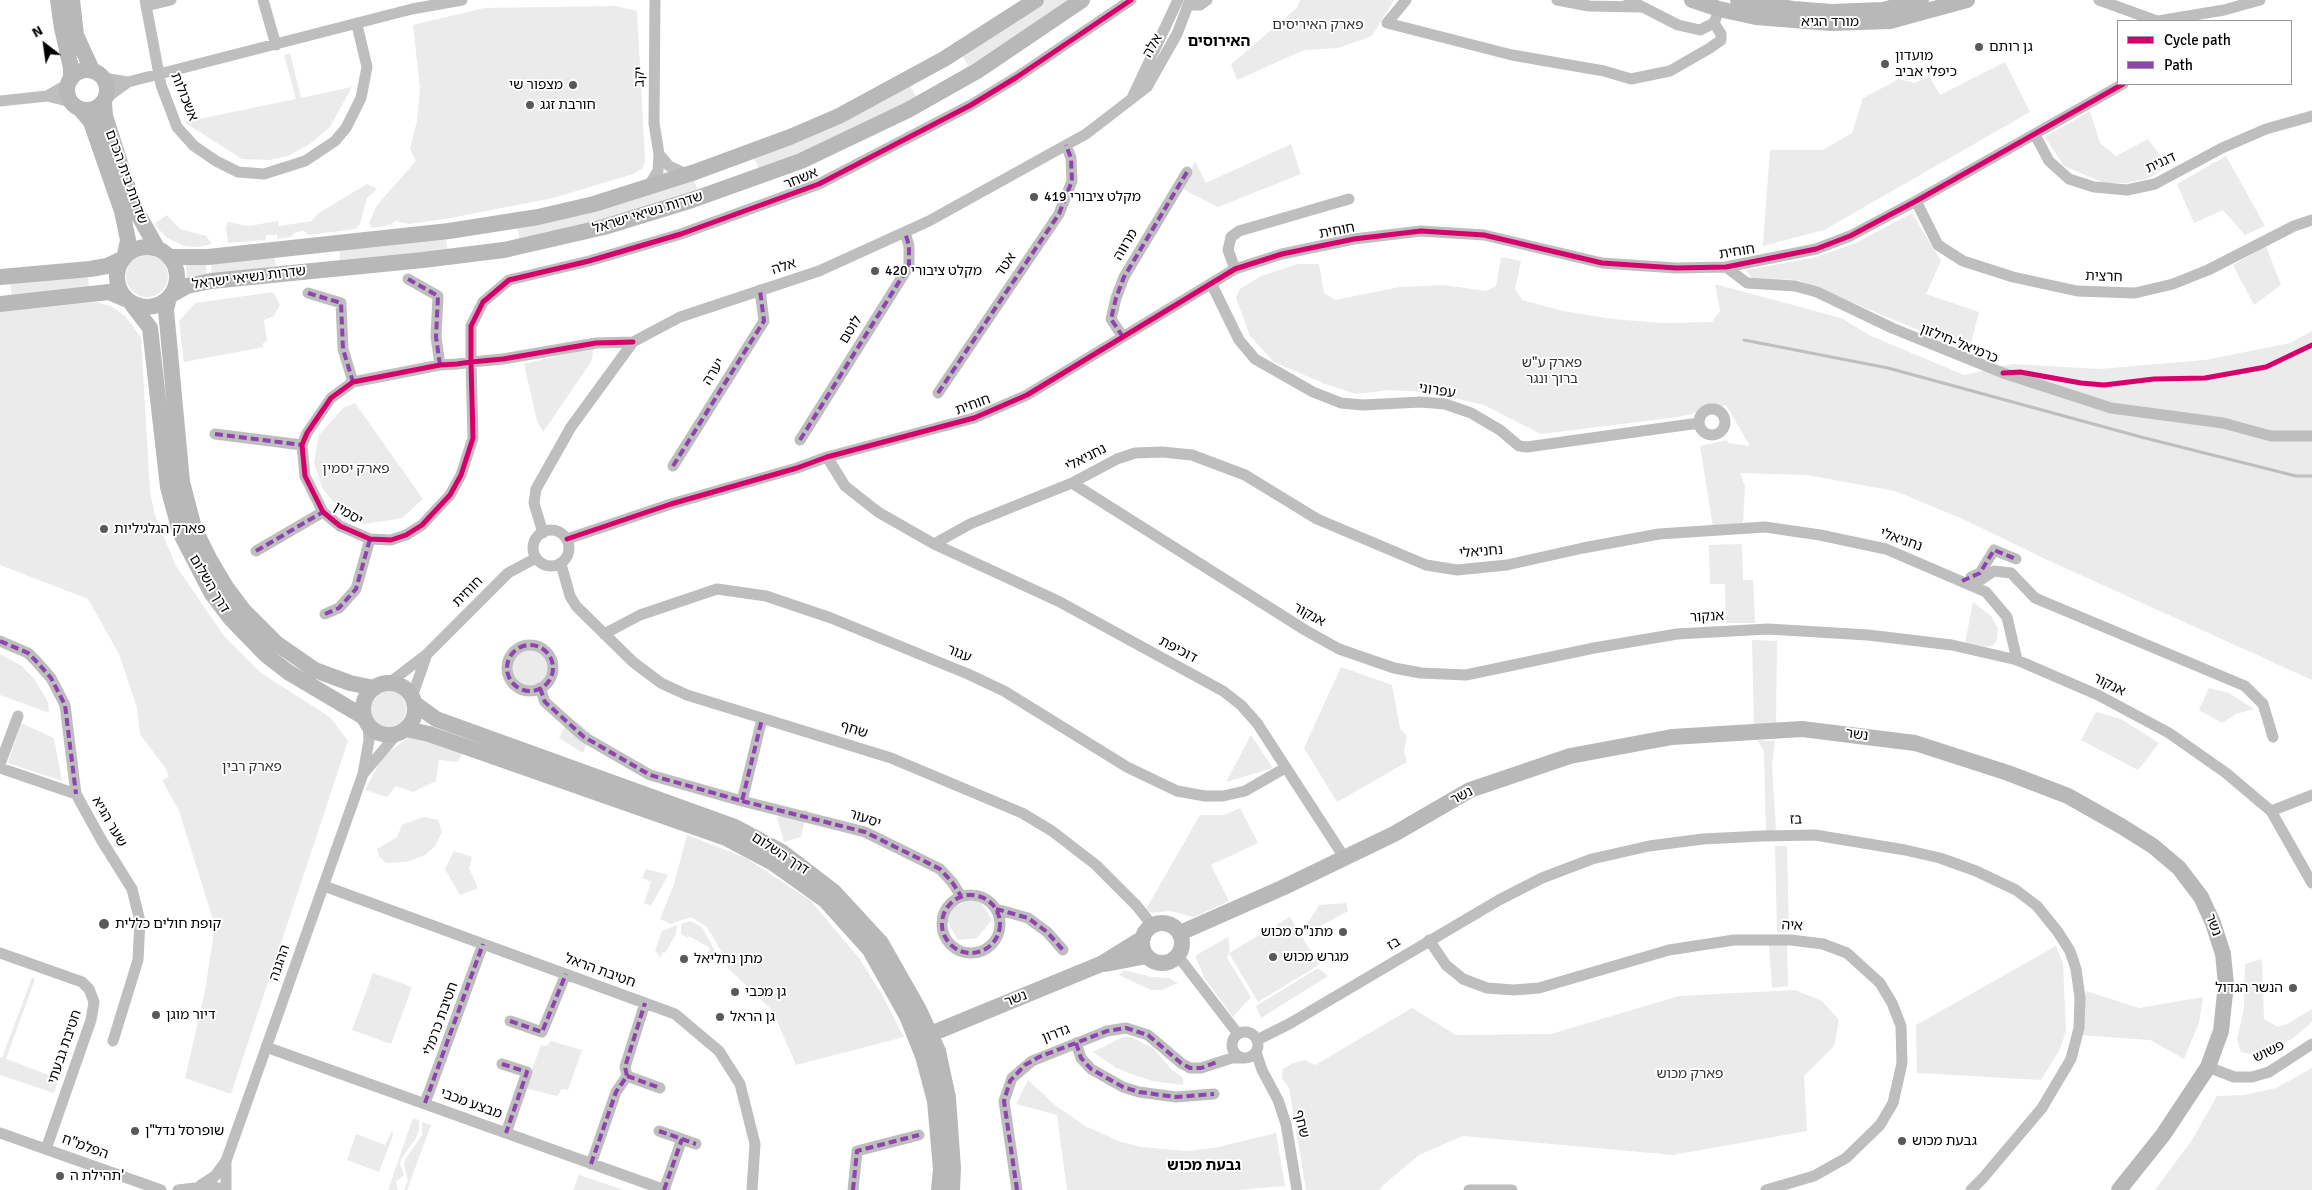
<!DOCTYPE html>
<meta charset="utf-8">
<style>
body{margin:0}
#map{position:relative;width:2312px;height:1190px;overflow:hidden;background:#fff;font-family:Signika,sans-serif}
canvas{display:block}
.legend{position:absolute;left:2117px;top:20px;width:175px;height:65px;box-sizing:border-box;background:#fff;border:1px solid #999;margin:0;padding:6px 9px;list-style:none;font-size:15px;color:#000}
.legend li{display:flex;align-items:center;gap:10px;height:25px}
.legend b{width:25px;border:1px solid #999}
.north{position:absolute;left:20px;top:20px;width:50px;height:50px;-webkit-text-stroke:4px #fff;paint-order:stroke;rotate:330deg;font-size:14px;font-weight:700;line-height:20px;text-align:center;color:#000}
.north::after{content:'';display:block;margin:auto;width:18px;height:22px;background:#000;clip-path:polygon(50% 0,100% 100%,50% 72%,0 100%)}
</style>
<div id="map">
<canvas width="2312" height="1190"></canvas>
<ul class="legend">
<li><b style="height:6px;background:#d6006c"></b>Cycle path</li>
<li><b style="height:6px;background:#8e44ad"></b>Path</li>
</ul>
<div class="north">N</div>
</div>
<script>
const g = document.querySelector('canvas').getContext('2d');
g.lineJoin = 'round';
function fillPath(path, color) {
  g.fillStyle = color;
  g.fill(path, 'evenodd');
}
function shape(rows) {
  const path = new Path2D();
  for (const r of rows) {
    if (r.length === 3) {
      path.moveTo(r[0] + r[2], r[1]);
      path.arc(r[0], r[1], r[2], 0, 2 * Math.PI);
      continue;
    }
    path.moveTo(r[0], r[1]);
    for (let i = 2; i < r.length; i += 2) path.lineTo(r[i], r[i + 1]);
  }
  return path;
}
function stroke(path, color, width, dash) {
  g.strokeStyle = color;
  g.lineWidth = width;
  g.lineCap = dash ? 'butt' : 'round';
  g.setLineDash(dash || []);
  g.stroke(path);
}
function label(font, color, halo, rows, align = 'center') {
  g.font = font + ' Signika,"Noto Sans Hebrew",sans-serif';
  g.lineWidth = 4;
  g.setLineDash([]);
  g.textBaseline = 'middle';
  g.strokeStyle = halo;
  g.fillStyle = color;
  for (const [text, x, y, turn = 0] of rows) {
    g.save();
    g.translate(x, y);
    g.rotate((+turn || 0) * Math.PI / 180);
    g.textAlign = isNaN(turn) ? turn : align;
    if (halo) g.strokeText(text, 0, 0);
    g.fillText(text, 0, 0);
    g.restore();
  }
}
fillPath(shape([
 [1045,0,1070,0,970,68,962,56],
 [1300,0,1394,0,1372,36,1338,48,1304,50,1237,80,1231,64,1297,8],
 [616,6,637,11,645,161,642,169,633,174,553,198,445,219,409,224,396,221,387,226,372,228,369,223,377,205,416,161,410,149,417,121,420,89,413,25,484,8],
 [290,53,301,98,352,87,330,127,310,144,288,156,269,160,242,159,184,122,296,99,284,55],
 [2005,62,2030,112,1824,230,1763,246,1770,150,1823,150,1852,133,1863,98,1899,79,1915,83,1929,76,1940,95],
 [910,86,917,98,803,152,759,169,754,158],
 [2090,111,2100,143,2116,156,2148,139,2168,166,2147,179,2127,183,2104,183,2064,166,2045,137],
 [1291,144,1301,174,1218,207,1183,189,1195,161,1206,183],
 [2226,156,2265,226,2245,235,2223,210,2194,223,2177,184],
 [694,180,698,191,629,213,520,240,517,227],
 [367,184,377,189,367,198,360,224,355,229,309,235,304,231,296,232,290,237,277,239,277,235,266,235,266,240,228,243,226,228,228,222,248,226,278,221,279,226,312,221,317,214],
 [1912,213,1941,261,1926,294,1979,312,1969,351,1798,280,1752,278,1746,270,1813,258,1856,243],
 [167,215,180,229,206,236,212,244,197,247,184,246,167,238,154,224],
 [445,237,448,250,340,260,339,249],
 [2266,246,2281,285,2254,305,2233,265],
 [147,276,21],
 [274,256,276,266,212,275,211,263],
 [1501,257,1521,261,1515,289,1522,300,1563,311,1613,319,1662,323,1712,322,1720,311,1715,284,1841,318,1871,336,1964,375,2012,364,2099,369,2205,360,2290,343,2312,331,2312,680,2043,558,1965,520,1895,491,1807,475,1740,473,1745,486,1743,524,1713,527,1700,446,1727,440,1728,443,1750,446,1726,405,1679,417,1541,434,1484,405,1429,392,1388,390,1356,394,1325,384,1274,362,1250,336,1236,298,1240,289,1261,276,1298,264,1319,264,1324,293,1335,300,1400,287,1444,285,1486,291,1496,286],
 [206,264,207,276,187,278,186,265],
 [88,276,89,287,12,295,10,283],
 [273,292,280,305,274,316,264,320,267,341,262,344,264,347,184,362,179,321,195,303],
 [96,302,111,306,125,316,141,337,150,491,155,516,176,566,224,636,261,673,330,717,348,741,231,1094,185,1078,205,991,215,926,179,811,162,780,169,777,166,769,140,734,137,708,119,654,88,599,0,565,0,312],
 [594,347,591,362,543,432,537,421,524,364],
 [355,403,423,499,402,518,365,524,344,515,322,488,314,462,319,435,343,408],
 [1742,544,1743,580,1753,580,1755,623,1726,623,1725,584,1710,584,1709,545],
 [1973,602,1991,616,1998,629,1997,640,1992,646,1987,647,1965,643],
 [1752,640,1777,641,1776,725,1754,725],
 [524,650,539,650,550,662,548,675,542,682,532,687,520,685,515,679,510,667,513,659],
 [0,654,22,666,35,680,48,702,49,713,0,695],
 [1341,667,1392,685,1400,728,1407,736,1404,751,1407,762,1337,802,1304,748],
 [2209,688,2229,693,2254,709,2236,714,2222,723,2199,710],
 [387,709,19],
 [2096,712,2121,719,2159,743,2138,770,2081,740],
 [570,717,591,733,583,753,559,738],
 [21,723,54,738,62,781,8,763],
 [1251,735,1273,768,1226,782],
 [409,737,445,743,464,752,457,762,439,760,436,781,413,792,396,786,387,797,365,790,383,756],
 [1757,740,1775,741,1772,765,1776,829,1766,836,1764,751],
 [1240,808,1258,843,1211,865,1229,901,1194,917,1170,911,1152,913,1146,909,1200,815,1224,815],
 [808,809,801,837,784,842,777,817],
 [424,817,438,820,442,832,435,846,425,855,406,862,386,863,379,856,377,849,397,837,402,825],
 [687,835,746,858,810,900,859,958,881,993,904,1037,796,1065,772,1010,728,968,725,958,707,927,691,917,670,924,660,919,674,884],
 [1775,846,1787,846,1789,932,1777,932],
 [454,851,472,857,469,868,478,888,460,895,445,869],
 [646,869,668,875,651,906,644,903,651,882,642,878],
 [968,900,980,900,992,920,977,938,958,940,947,921,953,908],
 [1346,903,1348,911,1310,932,1308,923,1319,905],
 [1290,917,1319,965,1258,1002,1229,953],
 [690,921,702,927,716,953,712,961,705,957,710,948,689,936,688,938,681,934,681,924],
 [677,925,676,934,665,953,662,952,661,958,655,950,662,931],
 [1228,937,1230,949,1227,958,1251,997,1233,1017,1205,979,1195,956],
 [1769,945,1787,945,1788,986,1772,988],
 [2056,946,2063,963,2066,1032,2059,1051,2041,1080,1917,1073,1916,1025],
 [2262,959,2264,1019,2278,1027,2287,1024,2312,1009,2312,1022,2292,1039,2258,1056,2241,1052,2237,1040,2244,1008,2245,964],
 [1318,968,1328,976,1261,1018,1256,1006],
 [1124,970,1152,977,1169,978,1178,983,1162,990,1151,990,1119,975],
 [373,973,412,987,391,1044,352,1030],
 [32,978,35,979,6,1059,59,1079,54,1093,0,1075,0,1057,2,1058],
 [1795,990,1822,1001,1839,1020,1834,1046,1804,1076,1807,1131,1673,1155,1463,1136,1419,1155,1382,1186,1380,1190,1306,1190,1289,1088,1282,1078,1283,1069,1293,1063,1305,1060,1315,1065,1412,1008,1456,1035,1551,1034,1679,996],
 [2086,991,2139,1008,2203,997,2199,1023,2184,1059,2150,1040,2078,1035],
 [1123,1037,1131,1037,1153,1048,1171,1069,1183,1078,1183,1085,1152,1081,1134,1075,1116,1068,1093,1052],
 [551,1041,582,1050,568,1090,562,1089,557,1096,525,1088,541,1045,547,1046],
 [2312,1068,2312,1190,2155,1190,2192,1140,2217,1096,2244,1095,2276,1088],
 [1028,1080,1055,1105,1085,1126,1121,1142,1141,1147,1187,1151,1214,1148,1276,1133,1285,1186,1237,1190,1067,1190,1057,1115,1016,1104],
 [413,1118,419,1120,419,1130,415,1140,401,1159,400,1164,404,1175,396,1182,398,1190,388,1190],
 [422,1122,431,1125,407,1190,404,1190,408,1180,404,1165,405,1160,422,1135],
 [392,1131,393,1135,379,1172,347,1160,356,1134,385,1145],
 [579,1175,624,1190,573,1190]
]), '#ebebeb');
stroke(shape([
 [1744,340,1888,368,2141,437,2296,476,2312,476]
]), '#bebebe', 3);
stroke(shape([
 [145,0,161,85,177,127,194,146,216,161,238,172,264,174,305,161,335,141,346,128,361,98,367,67,357,25],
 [263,0,276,45],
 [1406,0,1387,23,1512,55,1604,71,1631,79,1670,71,1710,48,1721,40,1721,34,1714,23],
 [1557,0,1589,6,1639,7],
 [1629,0,1678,25,1700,30,1714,23,1716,18],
 [2099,0,2157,21],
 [1188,5,1200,5,1207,0],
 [146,6,171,0],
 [2158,21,2224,10,2260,0],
 [103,78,128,82,412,9,462,0],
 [47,96,68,84],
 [106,98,128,82],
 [1132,98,1178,0],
 [0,101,47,96,71,102],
 [2035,135,2049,161,2069,179,2094,187,2127,190,2155,184,2222,148,2266,129,2312,116],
 [659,154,669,166,686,174],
 [648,187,658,171,659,154,654,123,655,0],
 [1916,201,1938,245,1963,261,2013,277,2077,291,2135,293,2173,284,2208,270,2294,226,2312,220],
 [1726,267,1747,283,1795,286,1817,292,1892,328,2003,373,2111,408,2223,423,2271,436,2312,436],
 [1235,269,1228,250,1231,237,1239,231,1349,199],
 [408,279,438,296,436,337,440,365],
 [1212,285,1239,340,1255,359,1313,392,1341,403,1363,405,1421,402,1445,404,1471,413,1500,430,1519,446,1527,447,1699,423],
 [308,293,341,303,343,349,353,382],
 [1123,337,1111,319,1116,298,1124,277,1187,172],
 [633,342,596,343,503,359,471,362,457,364,440,365,353,382,331,398,307,433,302,445,305,476,323,512,340,526,370,539,391,540,406,535,422,525,450,495,461,475,473,438,471,362,471,326,483,302,509,280,589,261,681,234,819,184,971,105,1017,77,1131,0],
 [938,393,1059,214,1072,181,1071,158,1066,145],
 [1712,422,13],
 [215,434,302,445],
 [800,440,909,266,909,246,905,232],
 [827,457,845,486,878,512,934,544,1058,601,1223,691,1241,705,1257,723,1344,857],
 [673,466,764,321,760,290],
 [1072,483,1305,630,1339,649,1394,668,1421,673,1466,675,1594,648,1677,634,1768,629,1868,635,1952,645,2017,660,2098,695,2169,733,2226,773,2271,811,2312,883],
 [551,548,18],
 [543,533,534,503,536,489,571,427,633,342,680,317,819,271,929,221,1086,134,1147,87,1177,34,1190,0],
 [567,539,671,504,797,468,827,457,974,418,1027,395,1235,269,1282,254,1354,239,1421,231,1484,235,1602,263,1676,268,1726,267,1816,249,1850,236,1916,201,2123,84],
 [934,544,970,524,1072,483,1117,459,1135,453,1162,452,1192,455,1245,475,1317,519,1426,565,1457,570,1507,565,1583,548,1659,534,1765,527,1820,535,1886,549,1986,592,2007,617,2017,660],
 [256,551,323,512],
 [561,564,570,596,576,606,633,662,661,683,687,695,891,758,1022,813,1052,831,1096,865,1136,905,1152,925],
 [1971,577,1980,573,1994,550,2016,559],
 [1973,585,1994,571,2011,573,2035,598,2245,686,2263,704,2273,737],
 [325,614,339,608,356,589,370,539],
 [604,634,640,615,717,589,766,596,831,618,968,674,1004,691,1127,767,1177,791,1205,796,1223,796,1245,791,1285,768],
 [0,641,28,653,36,661,51,678,65,705,76,794,102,841,132,889,140,921,138,960,113,1041],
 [530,668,23],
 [389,683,427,654,508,573,536,558],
 [540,688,545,702,584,737,650,775,742,801,762,719],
 [412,697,427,654],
 [0,764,18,716],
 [0,768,76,794],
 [363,774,397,734],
 [742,801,865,832,940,869,952,882,961,896],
 [2271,811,2312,795],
 [324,886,675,1014,719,1051,740,1084,755,1144,752,1190],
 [971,924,29],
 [996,909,1028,918,1047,932,1063,950],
 [1429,940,1446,965,1463,979,1487,988,1514,990,1539,988,1669,950,1734,940,1791,940,1823,944,1847,953,1880,983,1892,1003,1901,1026,1902,1063,1893,1103,1880,1125,1846,1158,1814,1176,1766,1190],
 [0,953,82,982,89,989,94,1002,91,1020,46,1149],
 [1178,956,1238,1034],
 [510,1021,542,1032,566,974],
 [1245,1045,13],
 [1257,1040,1289,1024,1499,900,1542,878,1592,859,1649,846,1703,839,1762,836,1815,835,1905,850,1940,858,1976,871,2016,890,2037,906,2058,932,2070,951,2076,969,2080,998,2079,1028,2071,1059,2042,1108,1983,1178,1971,1190],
 [1076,1043,1081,1058,1091,1069,1123,1087,1139,1092,1176,1097,1214,1094],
 [266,1047,665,1190],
 [1256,1052,1262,1070,1278,1100,1286,1124,1297,1190],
 [502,1064,527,1072,506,1133],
 [2208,1067,2234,1077,2252,1077,2269,1072,2312,1044],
 [627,1076,660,1088],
 [425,1103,483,944],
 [659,1131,696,1144],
 [0,1133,161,1190],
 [226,1161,226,1190],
 [591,1164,616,1092,627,1076,625,1067,645,1003],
 [201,1185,215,1176,226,1161,363,774,369,740,368,725],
 [178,1190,195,1188],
 [193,1190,208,1184,223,1190],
 [664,1190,682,1139],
 [853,1190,857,1151,919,1135],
 [1017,1190,1004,1101,1012,1078,1032,1061,1107,1031,1126,1028,1148,1035,1181,1063,1190,1068,1201,1068,1232,1058,1243,1058],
 [1469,1190,1512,1190]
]), '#bebebe', 11);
stroke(shape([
 [58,0,62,28,71,68,71,79],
 [72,0,76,35,92,70],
 [1692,0,1719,9,1756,17,1831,23,1890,21,1967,0],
 [1738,0,1793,9,1831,12,1883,10,1921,0],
 [87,90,20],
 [104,102,105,116,134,207,157,248],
 [81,110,91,122,122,211,128,240,125,255],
 [147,277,30],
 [170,257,208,257,449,231,538,217,594,204,695,172,790,137,839,116,944,59,1036,0],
 [0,277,90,269,107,266,122,259],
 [171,295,187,286,211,281,423,260,504,250,604,227,692,200,801,161,908,110,977,71,1082,0],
 [169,297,166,310,182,482,194,528,210,560,226,587,244,611,276,643,315,670,350,683,374,688],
 [131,303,150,328,168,487,180,532,212,594,231,619,266,655,288,672,364,717],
 [0,304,109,292,125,299],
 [389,709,26],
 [414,703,436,719,735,827,782,852,833,891,881,943,919,1010,938,1051,948,1098,953,1168,952,1190],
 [406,729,429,734,726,838,773,863,825,900,870,950,907,1016,923,1056,935,1101,941,1169,939,1190],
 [1162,943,20],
 [1180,933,1282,888,1394,834,1470,790,1570,756,1672,737,1802,729,1915,743,2008,773,2068,796,2121,826,2153,846,2179,868,2201,897,2213,923,2223,954,2226,984,2221,1031,2208,1067,2163,1135,2119,1190],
 [1105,964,1147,956],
 [921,1038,1101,964,1143,938]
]), '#b8b8b8', 16);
stroke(shape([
 [408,279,438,296,436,337,440,365],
 [308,293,341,303,343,349,353,382],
 [1123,337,1111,319,1116,298,1124,277,1187,172],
 [938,393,1059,214,1072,181,1071,158,1066,145],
 [215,434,302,445],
 [800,440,909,266,909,246,905,232],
 [673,466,764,321,760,290],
 [256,551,323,512],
 [1962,581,1980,573,1994,550,2016,559],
 [325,614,339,608,356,589,370,539],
 [0,641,28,653,36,661,51,678,65,705,76,794],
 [530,668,23],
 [540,688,545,702,584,737,650,775,742,801,762,719],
 [742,801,865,832,940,869,952,882,961,896],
 [971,924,29],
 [996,909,1028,918,1047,932,1063,950],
 [510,1021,542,1032,566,974],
 [1076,1043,1081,1058,1091,1069,1123,1087,1139,1092,1176,1097,1214,1094],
 [502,1064,527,1072,506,1133],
 [627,1076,660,1088],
 [425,1103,483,944],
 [659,1131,696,1144],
 [591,1164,616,1092,627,1076,625,1067,645,1003],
 [664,1190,682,1139],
 [853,1190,857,1151,919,1135],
 [1017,1190,1004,1101,1010,1081,1025,1065,1039,1057,1107,1031,1126,1028,1148,1035,1181,1063,1190,1068,1201,1068,1217,1062]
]), '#8e44ad', 4, [8, 4]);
stroke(shape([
 [633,342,596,343,503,359,471,362,457,364,440,365,353,382,331,398,307,433,302,445,305,476,323,512,340,526,370,539,391,540,406,535,422,525,450,495,461,475,473,438,471,362,471,326,483,302,509,280,589,261,681,234,819,184,971,105,1017,77,1131,0],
 [2003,373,2020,372,2081,383,2104,385,2154,379,2205,378,2266,367,2312,345],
 [567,539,671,504,797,468,827,457,974,418,1027,395,1235,269,1282,254,1354,239,1421,231,1484,235,1602,263,1676,268,1726,267,1816,249,1850,236,1916,201,2123,84]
]), '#d6006c', 5);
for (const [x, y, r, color] of [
 [1979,47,5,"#595959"],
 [1885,64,5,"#595959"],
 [573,85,5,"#595959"],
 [530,105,5,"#595959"],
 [1034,197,5,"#595959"],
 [875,271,5,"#595959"],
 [104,529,5,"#595959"],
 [104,924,6,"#595959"],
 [1343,932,5,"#595959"],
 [1273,957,5,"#595959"],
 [684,959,5,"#595959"],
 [2293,988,5,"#595959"],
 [735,992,5,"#595959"],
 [156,1015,5,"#595959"],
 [720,1017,5,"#595959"],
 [135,1131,5,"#595959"],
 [1902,1141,5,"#595959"],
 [60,1176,5,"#595959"]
]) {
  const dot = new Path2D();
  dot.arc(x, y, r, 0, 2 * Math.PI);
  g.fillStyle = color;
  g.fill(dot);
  stroke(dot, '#fff', 2);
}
label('14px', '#000', '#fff', [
 ["מורד הגיא",1830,22],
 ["אלה",1153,46,-60],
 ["יקב",640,77,-89],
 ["אשכולות",184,97,68],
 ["דגנית",2161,163,-25],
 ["שדרות בית הכרם",126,177,70],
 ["אשחר",801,179,-22],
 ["שדרות נשיאי ישראל",648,213,-17],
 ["חוחית",1337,231,-11],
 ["מרווה",1126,245,-59],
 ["חוחית",1737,252,-9],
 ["אטד",1006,265,-56],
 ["אלה",784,267,-18],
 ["חרצית",2104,277,2],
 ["שדרות נשיאי ישראל",249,278,-7],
 ["לוטם",851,330,-58],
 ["כרמיאל-חילזון",1959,344,22],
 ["יערה",714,372,-58],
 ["עפרוני",1437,391,9],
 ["חוחית",973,405,-20],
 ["נחניאלי",1086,458,-27],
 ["יסמין",348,514,31],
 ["נחניאלי",1901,540,19],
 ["נחניאלי",1481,552,-5],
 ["דרך השלום",209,584,59],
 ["חוחית",468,592,-45],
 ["אנקור",1309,615,29],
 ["אנקור",1707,617,-3],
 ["דוכיפת",1178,650,28],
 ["עגור",959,654,23],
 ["אנקור",2109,685,26],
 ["שחף",854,730,18],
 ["נשר",1857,735,7],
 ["נשר",1462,796,-27],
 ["יסעור",865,819,19],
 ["בז",1796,820,-1],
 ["שער הגיא",109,822,60],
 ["דרך השלום",780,854,33],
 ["נשר",2213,925,69],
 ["איה",1792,926,4],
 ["בז",1394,944,-31],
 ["ההגנה",280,963,-71],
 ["חטיבת הראל",600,971,20],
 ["נשר",1016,999,-22],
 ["חטיבת כרמלי",441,1019,-70],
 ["גדרון",1056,1034,-21],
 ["חטיבת גבעתי",65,1047,-71],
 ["פשוש",2269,1052,-26],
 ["מבצע מכבי",471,1104,20],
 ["שחף",1301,1124,76],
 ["הפלמ\"ח",85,1147,20]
]);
label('14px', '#323232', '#fff', [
 ["פארק האיריסים",1318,25],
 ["פארק ע\"ש",1552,363],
 ["ברוך ונגר",1552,379],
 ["פארק יסמין",356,469],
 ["פארק רבין",252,767],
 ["פארק מכוש",1690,1074]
]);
label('14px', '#000', '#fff', [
 ["גן רותם",1989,47],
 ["מועדון",1895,56],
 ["כיפלי אביב",1895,72],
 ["מצפור שי",563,85,"right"],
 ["חורבת זגג",540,105],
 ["מקלט ציבורי 419",1044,197],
 ["מקלט ציבורי 420",885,271],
 ["פארק הגלגיליות",114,529],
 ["קופת חולים כללית",115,924],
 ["מתנ\"ס מכוש",1333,932,"right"],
 ["מגרש מכוש",1283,957],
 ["מתן נחליאל",694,959],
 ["הנשר הגדול",2283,988,"right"],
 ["גן מכבי",745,992],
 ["דיור מוגן",166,1015],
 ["גן הראל",730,1017],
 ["שופרסל נדל\"ן",145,1131],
 ["גבעת מכוש",1912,1141],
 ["תהילת ה'",70,1176]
], 'left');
label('bold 15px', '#000', '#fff', [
 ["האירוסים",1219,42],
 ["גבעת מכוש",1204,1166]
]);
</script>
